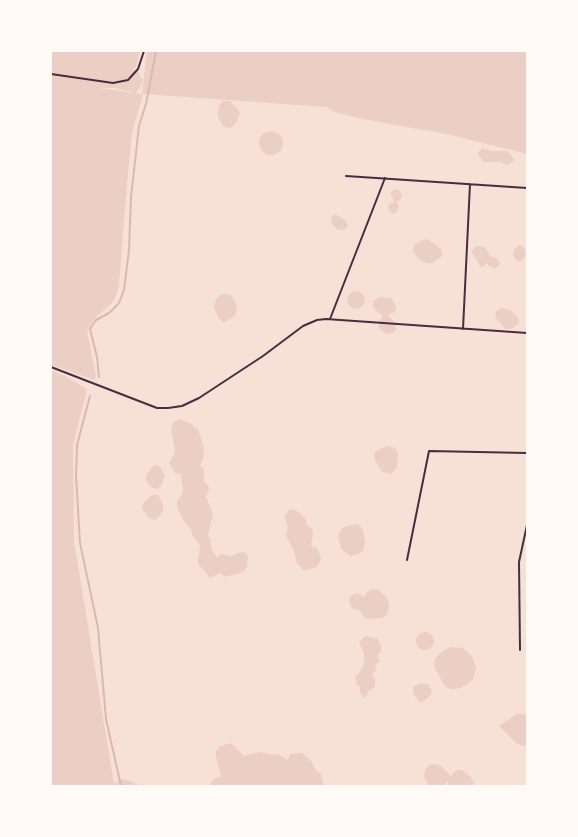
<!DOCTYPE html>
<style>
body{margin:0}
#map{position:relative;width:578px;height:837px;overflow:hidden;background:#f7e1d7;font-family:Montserrat,sans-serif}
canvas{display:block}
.frame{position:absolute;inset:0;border:52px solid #fffaf5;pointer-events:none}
</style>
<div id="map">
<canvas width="578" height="837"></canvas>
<div class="frame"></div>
</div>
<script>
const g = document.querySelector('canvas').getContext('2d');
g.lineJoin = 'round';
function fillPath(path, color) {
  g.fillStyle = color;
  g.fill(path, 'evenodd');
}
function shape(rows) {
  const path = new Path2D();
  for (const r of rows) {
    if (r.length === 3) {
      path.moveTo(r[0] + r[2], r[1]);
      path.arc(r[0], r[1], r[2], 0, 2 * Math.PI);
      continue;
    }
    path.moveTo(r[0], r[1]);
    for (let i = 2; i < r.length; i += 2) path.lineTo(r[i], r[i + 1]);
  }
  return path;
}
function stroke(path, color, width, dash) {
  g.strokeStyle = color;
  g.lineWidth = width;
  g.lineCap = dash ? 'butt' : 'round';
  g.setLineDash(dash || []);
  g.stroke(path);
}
fillPath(shape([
 [51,51,140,51,136,66,133,70,138,71,143,82,136,93,115,88,100,88,142,94,147,51,527,51,527,154,451,135,357,118,335,112,326,107,143,94,132,133,126,195,119,285,116,296,112,303,96,317,87,331,96,376,95,380,51,365],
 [223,101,230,101,238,109,240,114,235,125,230,128,224,127,218,117,219,105],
 [271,143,12],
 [483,148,491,151,507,151,515,160,508,165,499,162,484,162,478,155,478,152],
 [395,189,399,190,402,195,400,200,396,202,399,206,398,210,394,214,391,213,388,208,389,204,395,202,391,195,391,192],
 [335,214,345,220,348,226,344,230,338,230,332,224,331,218],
 [425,239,431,241,442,250,442,256,433,263,427,263,418,259,413,251,414,245],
 [519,245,524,247,526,255,523,260,518,262,513,255,514,250],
 [476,246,485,247,490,256,498,259,500,264,495,269,489,266,487,263,483,267,480,266,471,251],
 [356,300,9],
 [221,294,230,295,234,299,237,308,235,316,227,321,223,322,218,317,214,308,216,299],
 [379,297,391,298,396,306,395,312,388,315,395,322,396,329,393,333,386,334,379,328,379,322,383,316,375,310,373,304,374,301],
 [502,308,511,310,519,319,518,324,511,329,505,329,495,317,496,311],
 [51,370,69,378,87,389,73,445,74,541,114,784,121,779,127,780,141,786,51,786],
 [179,419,190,423,199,431,204,448,203,460,200,465,204,469,204,481,208,485,209,491,206,496,213,514,208,535,211,541,211,547,217,558,221,554,232,556,238,553,244,552,248,556,247,567,243,572,225,577,220,573,210,578,198,564,200,545,192,535,191,529,183,520,178,509,177,502,183,492,181,474,175,473,169,463,175,452,171,428,174,422],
 [386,446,395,448,398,453,397,468,391,474,382,472,374,458,375,452],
 [159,465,165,475,161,486,156,489,150,487,147,482,146,476,153,466],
 [152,495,158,495,163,505,163,511,156,520,150,519,142,509,143,503],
 [290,509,295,510,300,513,306,520,307,525,312,529,313,534,311,546,317,548,321,556,319,564,315,568,303,570,297,563,294,551,286,536,288,527,284,516],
 [354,524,359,525,363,529,365,542,364,549,360,553,351,556,341,549,338,536,342,528],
 [373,589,379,590,387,598,389,603,389,609,387,614,383,618,365,619,359,610,353,609,350,604,349,598,354,594,359,594,364,597,367,592],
 [425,641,9],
 [365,636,377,638,381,646,381,652,377,656,380,661,375,665,377,670,372,674,375,679,375,687,367,692,368,694,364,698,360,693,360,687,357,685,355,677,359,673,364,663,364,653,359,642],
 [450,647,463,648,472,656,476,668,473,680,463,687,457,689,450,689,445,686,436,670,434,664,436,658,440,653],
 [423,683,429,685,432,691,430,696,421,703,413,694,413,687,418,684],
 [518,713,527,715,527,747,517,744,499,726],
 [231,743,244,756,260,752,272,755,278,754,288,760,290,754,302,753,311,760,316,771,321,774,324,786,210,786,211,782,215,778,221,777,216,757,216,751,220,746],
 [435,764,441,766,449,774,450,777,456,770,462,770,471,777,474,783,472,786,447,786,448,781,442,786,429,786,424,776,425,770,429,765]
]), '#ebcfc5');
stroke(shape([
 [99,377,97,357,90,329,96,320,109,313,119,303,124,290,129,250,131,197,139,126,146,104,156,51],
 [90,396,77,445,76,476,80,543,98,628,106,719,121,786]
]), '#dcb8b0', 2);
stroke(shape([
 [51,74,113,83,128,80,138,69,144,51],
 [346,176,527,188],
 [330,319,385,178],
 [463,329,470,184],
 [51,367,157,408,168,408,182,406,199,398,263,356,303,326,317,320,326,319,527,333],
 [407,560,429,451,527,453],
 [520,650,519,562,527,525]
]), '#4a2c40', 2);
</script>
